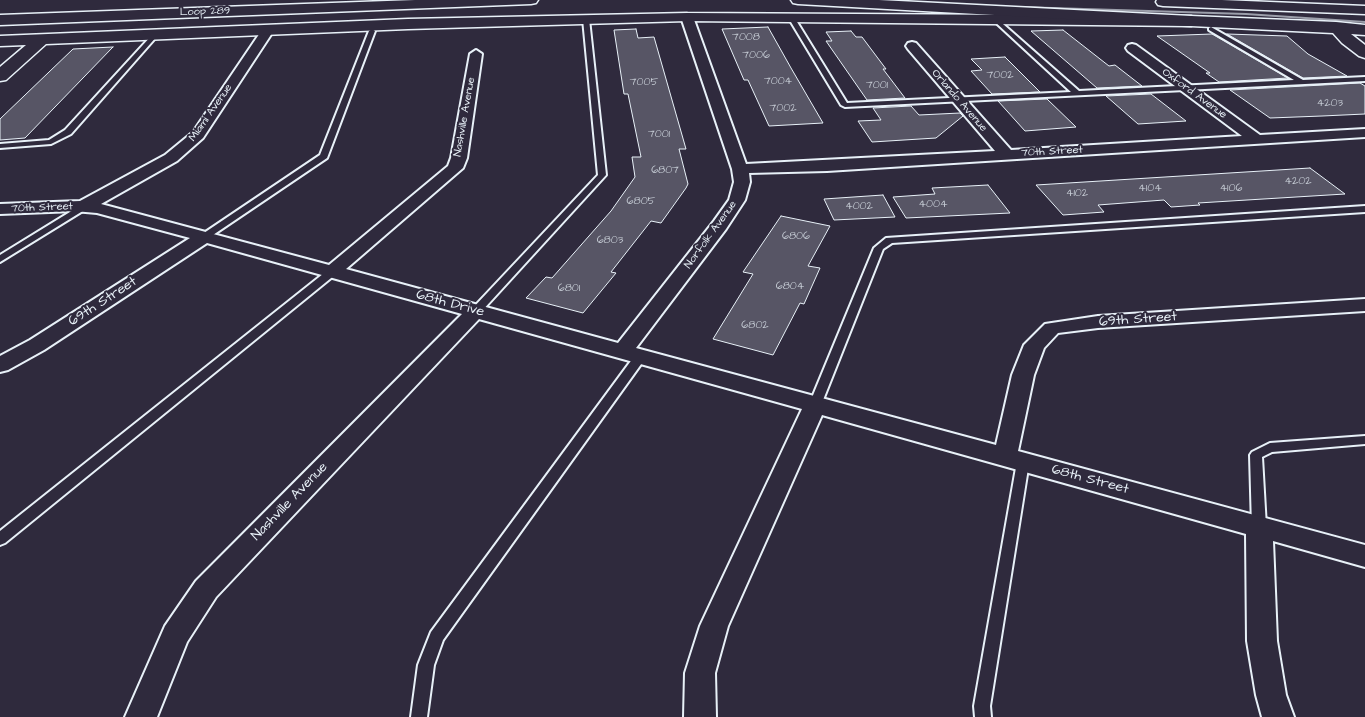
<!DOCTYPE html>
<style>
body{margin:0}
canvas{display:block;background:#2f2a3d}
</style>
<canvas width="1365" height="717"></canvas>
<script>
const g = document.querySelector('canvas').getContext('2d');
g.lineJoin = 'round';
function shape(rows) {
  const path = new Path2D();
  for (const r of rows) {
    path.moveTo(r[0], r[1]);
    for (let i = 2; i < r.length; i += 2) path.lineTo(r[i], r[i + 1]);
  }
  return path;
}
function fillPath(path, color) {
  g.fillStyle = color;
  g.fill(path, 'evenodd');
}
function stroke(path, color, width, dash) {
  g.strokeStyle = color;
  g.lineWidth = width;
  g.lineCap = dash ? 'butt' : 'round';
  g.setLineDash(dash || []);
  g.stroke(path);
}
function label(font, color, halo, rows, align = 'center') {
  g.font = font + ' "Architects Daughter",sans-serif';
  g.lineWidth = 4;
  g.setLineDash([]);
  g.textBaseline = 'middle';
  g.strokeStyle = halo;
  g.fillStyle = color;
  for (const [text, x, y, turn = 0] of rows) {
    g.save();
    g.translate(x, y);
    g.rotate((+turn || 0) * Math.PI / 180);
    g.textAlign = isNaN(turn) ? turn : align;
    if (halo) g.strokeText(text, 0, 0);
    g.fillText(text, 0, 0);
    g.restore();
  }
}
fillPath(shape([
 [1019,6,1246,13,1365,21,1365,23,1246,15,1017,8,1017,6,1019,6]
]), '#9c9fab');
const building = shape([
 [768,27,791,68,823,123,769,126,748,80,744,80,722,29,768,27],
 [636,29,638,38,654,37,686,149,679,149,688,184,686,188,661,223,651,221,611,272,616,273,583,313,526,298,546,277,552,278,611,211,635,177,632,157,641,157,628,94,624,94,614,30,636,29],
 [1063,30,1109,66,1115,65,1142,86,1097,88,1031,31,1063,30],
 [851,31,856,37,862,37,886,69,883,69,905,98,867,100,826,41,832,41,826,32,851,31],
 [1212,34,1288,78,1219,82,1206,73,1210,73,1157,36,1212,34],
 [1227,34,1287,36,1308,54,1347,76,1303,78,1227,34],
 [113,47,25,138,0,140,0,119,73,49,113,47],
 [1005,57,1040,92,992,94,971,71,982,70,971,59,1005,57],
 [1360,83,1365,86,1365,114,1322,116,1270,118,1230,90,1360,83],
 [1151,94,1186,121,1138,124,1106,96,1151,94],
 [1047,99,1076,127,1025,131,998,101,1047,99],
 [911,106,919,115,960,113,963,116,936,138,872,142,858,121,881,120,873,108,911,106],
 [1310,168,1345,194,1198,203,1200,205,1171,207,1164,200,1098,205,1104,212,1063,215,1036,185,1310,168],
 [988,185,1010,213,906,218,893,197,935,194,932,188,988,185],
 [883,195,895,217,834,220,824,199,883,195],
 [781,216,830,226,808,266,820,268,804,304,800,303,773,355,713,339,753,274,743,272,781,216]
]);
fillPath(building, '#575565');
stroke(building, '#e8f1f8', 1);
const lane = shape([
 [791,15,794,17,847,103,1071,92,993,20,992,19,995,17,1079,91,1294,80,1209,30,1209,28,1211,27,1303,80,1365,77,1365,81,845,107,841,105,788,17,791,15],
 [586,17,589,19,606,175,480,313,472,313,471,311,472,309,598,175,583,19,586,17],
 [372,29,375,31,327,158,207,239,201,239,201,235,320,155,369,31,372,29],
 [153,34,158,35,71,134,51,144,0,148,0,144,49,140,65,130,153,34],
 [83,204,87,207,86,209,0,262,0,255,83,204],
 [1365,206,1365,212,892,243,883,249,821,405,815,409,809,405,874,248,886,238,1365,206],
 [332,269,337,272,336,274,5,543,0,545,0,531,328,270,332,269],
 [640,353,644,354,646,357,644,360,443,640,434,665,427,717,411,717,418,665,431,632,636,354,640,353],
 [1365,436,1365,444,1272,452,1262,457,1266,527,1264,531,1259,532,1254,531,1252,527,1250,455,1252,452,1270,443,1365,436],
 [1023,457,1028,459,1029,462,990,706,991,717,975,717,974,706,1017,462,1018,459,1023,457]
]);
const street = shape([
 [687,14,693,17,746,164,995,151,908,49,906,46,908,43,912,42,916,43,1011,150,1242,136,1128,51,1126,48,1128,45,1132,44,1136,45,1260,135,1365,129,1365,137,827,171,749,173,750,182,745,200,726,229,636,348,996,445,1012,375,1024,345,1045,324,1098,316,1365,299,1365,311,1098,328,1058,333,1044,348,1034,375,1018,451,1365,545,1365,567,1273,541,1277,641,1286,695,1294,717,1262,717,1256,695,1247,641,1246,534,822,415,728,626,715,673,716,717,684,717,685,673,700,626,802,409,479,319,216,597,187,642,157,717,125,717,165,626,196,581,462,314,207,243,44,350,8,370,0,372,0,356,30,340,190,238,97,213,74,211,0,214,0,204,80,201,165,155,193,132,264,27,268,26,274,30,203,138,177,161,101,204,329,265,448,166,451,158,470,54,476,50,482,54,467,158,463,168,346,269,618,343,714,221,729,200,734,182,732,169,681,17,687,14]
]);
const secondary = shape([
 [687,13,1191,16,1336,22,1365,25,1365,35,1351,34,1365,45,1365,58,1359,56,1342,43,1333,33,1191,26,687,21,408,29,46,44,6,80,0,81,0,67,26,45,0,46,0,36,408,19,687,13]
]);
const highway = shape([
 [415,0,538,0,536,3,531,4,0,25,0,15,415,0],
 [791,0,879,0,1191,16,1196,18,1199,21,1196,24,1191,26,798,4,793,3,791,0],
 [1157,0,1222,0,1365,6,1365,14,1163,6,1158,5,1156,2,1157,0]
]);
stroke(lane, '#e8f1f8', 4);
stroke(street, '#e8f1f8', 4);
stroke(secondary, '#e8f1f8', 3);
stroke(highway, '#e8f1f8', 3);
fillPath(lane, '#2f2a3d');
fillPath(street, '#2f2a3d');
fillPath(secondary, '#2f2a3d');
fillPath(highway, '#2f2a3d');
label('11px', '#e8f1f8', '#2f2a3d', [
 ["Loop 289",205,12,-2],
 ["Oxford Avenue",1194,94,36],
 ["Orlando Avenue",959,101,49],
 ["Miami Avenue",211,113,-55],
 ["Nashville Avenue",465,117,-80],
 ["70th Street",1052,152,-3],
 ["70th Street",42,208,-2],
 ["Norfolk Avenue",711,235,-54]
]);
label('11px', '#c4cad3', null, [
 ["7008",746,38],
 ["7006",756,56],
 ["7002",1000,76],
 ["7004",778,82],
 ["7005",644,83],
 ["7001",877,86],
 ["4203",1330,104],
 ["7002",783,109],
 ["7001",659,135],
 ["6807",665,171],
 ["4202",1298,182],
 ["4104",1150,189],
 ["4106",1231,189],
 ["4102",1077,194],
 ["6805",641,202],
 ["4004",933,205],
 ["4002",859,207],
 ["6806",796,237],
 ["6803",610,241],
 ["6804",790,287],
 ["6801",569,289],
 ["6802",755,326]
]);
label('14px', '#e8f1f8', '#2f2a3d', [
 ["69th Street",103,302,-33],
 ["68th Drive",450,304,15],
 ["69th Street",1138,320,-4],
 ["68th Street",1090,480,15],
 ["Nashville Avenue",290,502,-46]
]);
</script>
